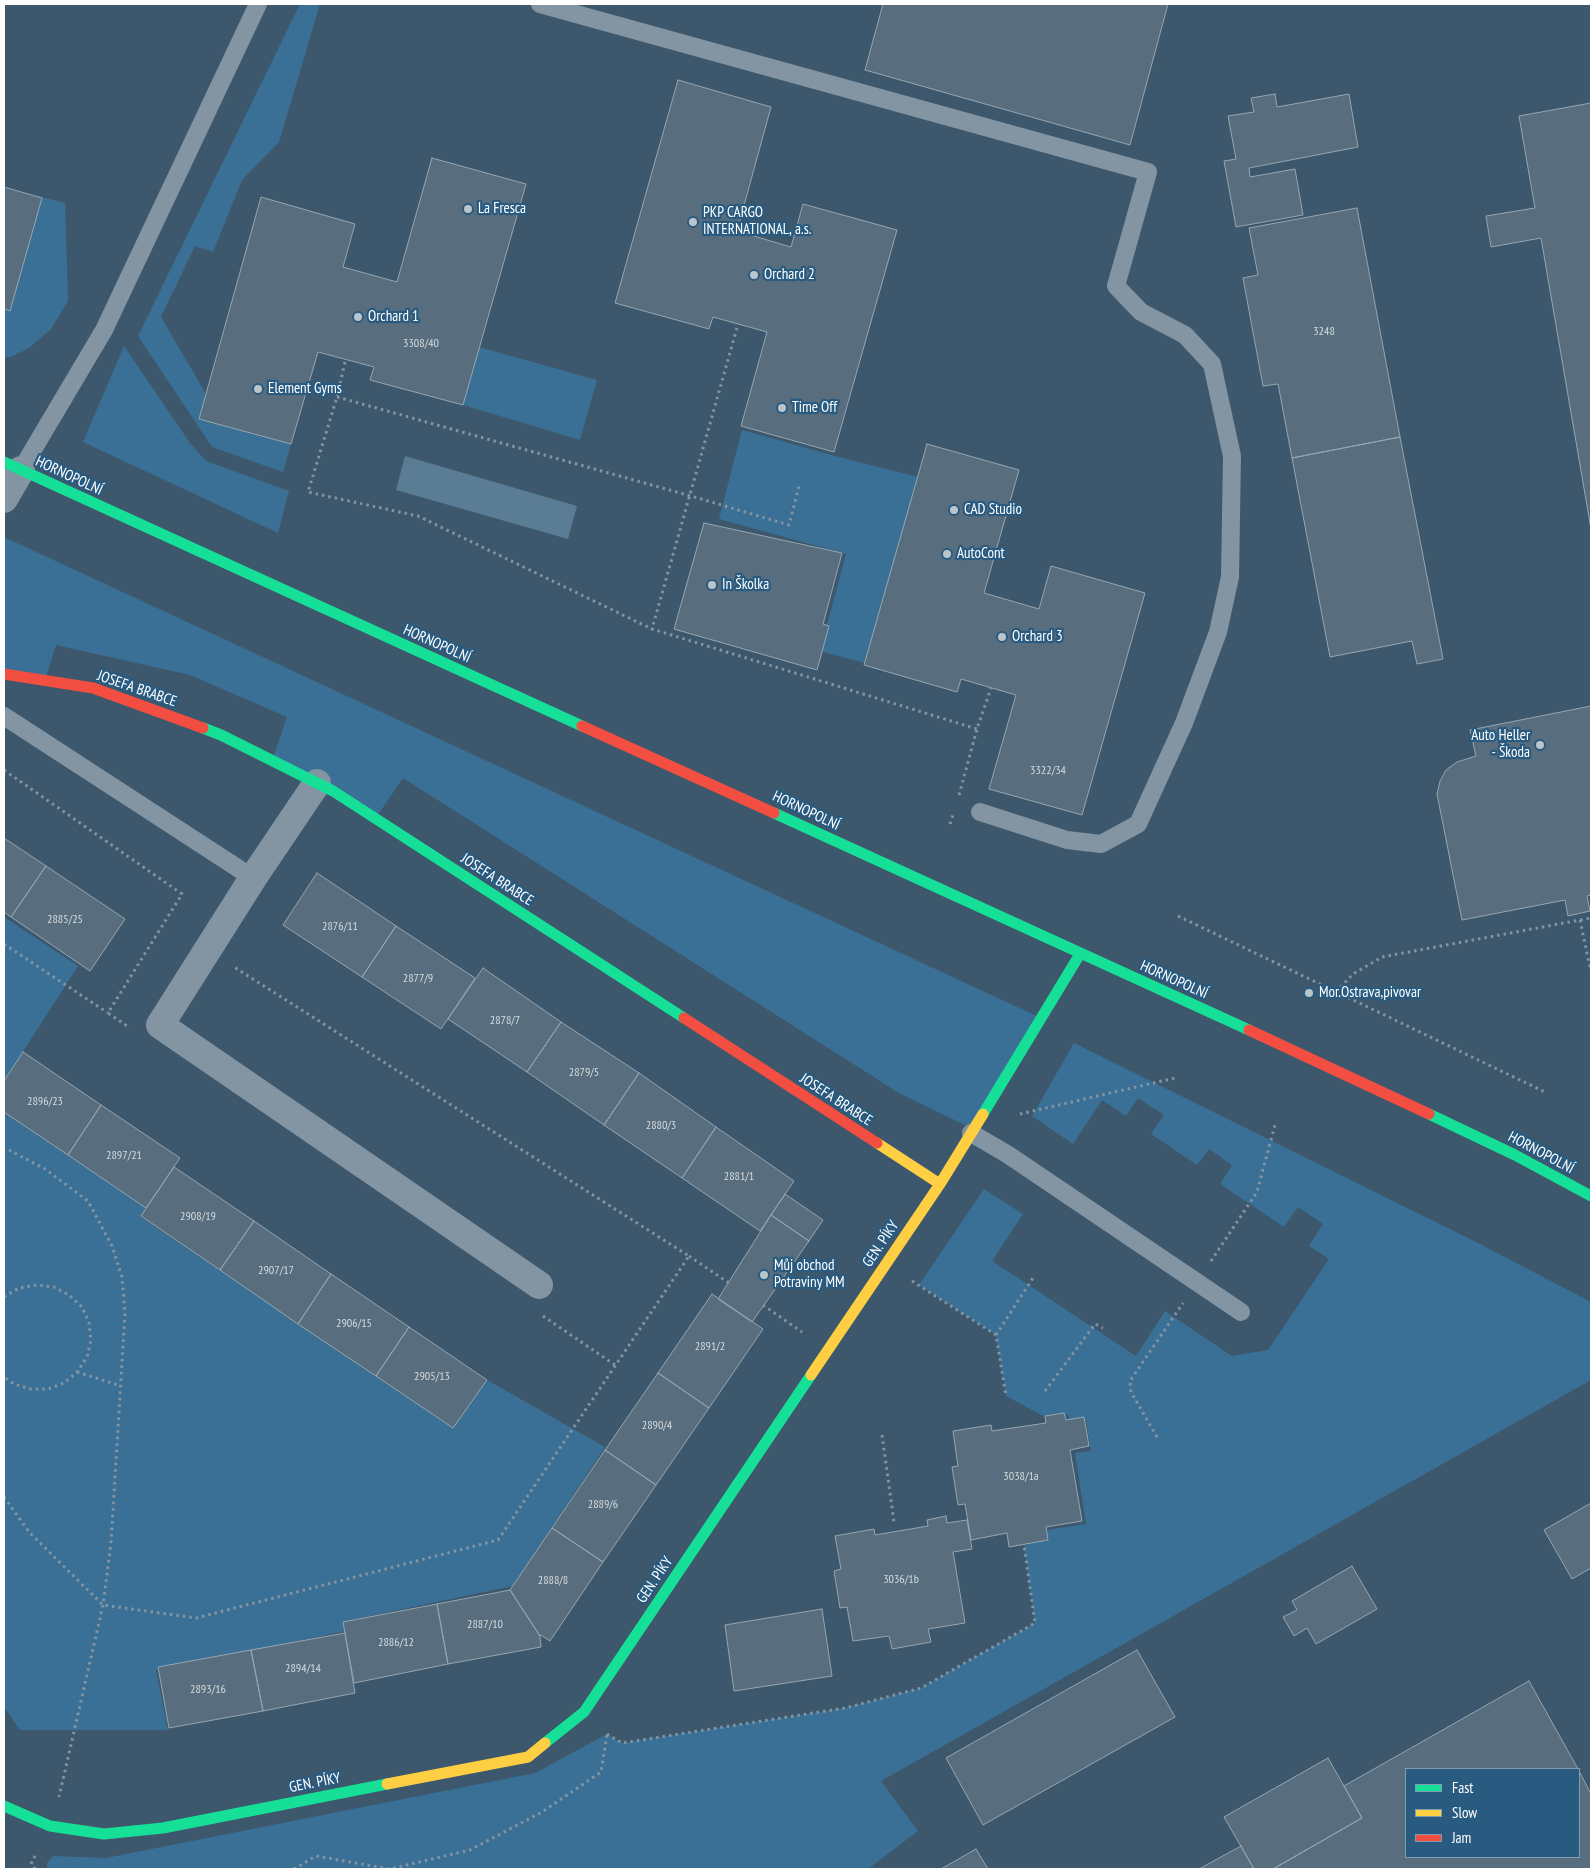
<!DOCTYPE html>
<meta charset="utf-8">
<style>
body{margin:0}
#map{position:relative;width:1595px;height:1873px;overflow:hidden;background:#3d586c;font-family:"PT Sans Narrow",sans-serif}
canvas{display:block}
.frame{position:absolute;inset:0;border:5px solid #fff;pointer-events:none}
.legend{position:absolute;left:1405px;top:1768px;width:175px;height:90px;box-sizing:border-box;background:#295b80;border:1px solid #7f9db3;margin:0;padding:6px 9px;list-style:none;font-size:15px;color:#fff}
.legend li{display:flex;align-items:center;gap:10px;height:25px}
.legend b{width:25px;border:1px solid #7f9db3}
</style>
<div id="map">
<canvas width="1595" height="1873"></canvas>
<div class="frame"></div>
<ul class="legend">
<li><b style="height:6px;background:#16e098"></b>Fast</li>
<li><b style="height:6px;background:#ffcf43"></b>Slow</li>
<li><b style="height:6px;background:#f24e42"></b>Jam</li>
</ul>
</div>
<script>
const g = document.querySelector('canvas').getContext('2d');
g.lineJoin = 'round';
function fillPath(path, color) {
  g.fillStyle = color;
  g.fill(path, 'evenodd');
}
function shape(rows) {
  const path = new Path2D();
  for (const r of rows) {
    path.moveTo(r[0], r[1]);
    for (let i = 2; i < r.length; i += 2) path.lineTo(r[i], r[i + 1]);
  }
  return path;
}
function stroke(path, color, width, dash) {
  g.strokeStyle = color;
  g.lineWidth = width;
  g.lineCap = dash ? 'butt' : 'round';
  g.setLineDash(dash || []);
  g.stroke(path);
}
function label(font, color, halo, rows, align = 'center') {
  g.font = font + ' "PT Sans Narrow",sans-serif';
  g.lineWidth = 4.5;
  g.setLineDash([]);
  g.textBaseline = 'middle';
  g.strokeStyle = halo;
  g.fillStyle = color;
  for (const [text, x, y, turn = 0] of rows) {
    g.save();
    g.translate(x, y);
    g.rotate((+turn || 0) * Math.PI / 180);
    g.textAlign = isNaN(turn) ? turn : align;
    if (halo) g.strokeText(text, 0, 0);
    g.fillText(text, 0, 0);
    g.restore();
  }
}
fillPath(shape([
 [300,4,320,4,279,142,242,180,213,252,195,246,161,317,206,394,199,419,291,444,283,472,212,447,138,336],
 [38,196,65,203,68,301,51,329,29,348,11,357,4,357,4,307,8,308],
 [124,346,190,443,206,461,289,491,278,533,83,442],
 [479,347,597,380,580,440,463,405],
 [742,430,835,456,918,477,865,663,820,651,846,554,719,519],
 [4,537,1041,1018,973,1129,899,1093,403,778,375,819,272,761,287,717,190,675,56,645,45,680,4,674],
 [4,917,78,966,4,1081],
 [1074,1043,1476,1242,1591,1302,1591,1380,881,1781,918,1831,868,1869,47,1869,47,1863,53,1856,106,1858,535,1773,607,1734,622,1743,845,1708,921,1688,1035,1623,1024,1545,1048,1540,1047,1530,1086,1524,1075,1453,1091,1451,1086,1421,1070,1423,1068,1415,1047,1418,1006,1396,996,1335,919,1285,984,1189,1023,1214,992,1261,1136,1356,1165,1311,1232,1356,1268,1350,1329,1259,1309,1246,1323,1224,1298,1207,1284,1227,1220,1184,1232,1165,1209,1149,1197,1165,1151,1134,1164,1115,1138,1098,1126,1116,1102,1100,1073,1144,1032,1116],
 [4,1112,146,1208,141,1217,453,1428,487,1380,605,1447,513,1586,346,1621,346,1631,156,1670,168,1730,20,1730,4,1707,4,1604,6,1602,4,1599]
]), '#3a7095');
fillPath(shape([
 [405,456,577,506,568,539,396,490]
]), '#5a7c94');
const building = shape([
 [883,4,1168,4,1130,145,865,70,883,4],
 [678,80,771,107,737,231,791,247,803,204,897,230,834,452,741,426,767,332,713,317,709,329,615,303,678,80],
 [1275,94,1277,107,1349,94,1358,147,1249,168,1250,177,1295,169,1303,215,1236,227,1224,161,1236,159,1228,116,1254,112,1251,98,1275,94],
 [1591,103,1591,529,1541,238,1491,247,1486,216,1535,208,1519,116,1591,103],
 [432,158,526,184,463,405,370,380,374,367,318,352,291,444,199,419,261,197,355,224,343,267,397,282,432,158],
 [4,187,42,198,10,311,4,309,4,187],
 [1357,208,1400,437,1292,458,1278,384,1263,386,1243,278,1258,275,1249,228,1357,208],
 [1400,437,1443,659,1417,664,1412,641,1330,657,1292,458,1400,437],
 [927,444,1019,470,984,593,1039,609,1051,566,1145,593,1082,815,989,789,1016,695,961,679,957,692,864,665,927,444],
 [704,523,842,553,823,624,829,626,817,670,674,629,704,523],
 [1591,706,1591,895,1587,896,1590,911,1568,916,1565,900,1462,920,1437,794,1440,781,1446,770,1457,762,1476,756,1470,730,1591,706],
 [4,838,46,866,11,917,4,912,4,838],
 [46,866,125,919,90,971,11,917,46,866],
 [317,873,396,926,362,977,283,925,317,873],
 [396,926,475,978,441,1029,362,977,396,926],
 [483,968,561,1022,527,1072,448,1019,483,968],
 [561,1022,639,1073,604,1125,527,1072,561,1022],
 [23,1052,101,1105,68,1155,4,1112,4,1081,23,1052],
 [639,1073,716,1127,682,1178,604,1125,639,1073],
 [101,1105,180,1158,146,1208,68,1155,101,1105],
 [716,1127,794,1181,760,1231,682,1178,716,1127],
 [174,1167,254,1221,220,1270,141,1216,174,1167],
 [785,1194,823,1220,809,1241,771,1215,785,1194],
 [771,1215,809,1241,752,1322,718,1299,771,1215],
 [254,1221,331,1274,298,1324,220,1270,254,1221],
 [331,1274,409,1327,376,1376,298,1324,331,1274],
 [712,1294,763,1329,709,1408,658,1373,712,1294],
 [409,1327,487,1380,453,1428,376,1376,409,1327],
 [658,1373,709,1408,656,1485,605,1450,658,1373],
 [1064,1413,1066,1420,1084,1417,1089,1446,1070,1450,1082,1521,1046,1527,1048,1540,1009,1547,1007,1533,971,1540,965,1504,958,1505,952,1467,958,1466,953,1431,991,1425,992,1431,1046,1423,1045,1416,1064,1413],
 [605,1450,656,1485,603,1562,552,1528,605,1450],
 [1591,1503,1591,1568,1572,1579,1544,1530,1591,1503],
 [946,1516,947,1523,967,1520,972,1549,953,1552,965,1623,928,1629,931,1642,892,1649,889,1636,853,1641,847,1607,840,1608,834,1571,841,1569,835,1536,874,1529,875,1535,928,1526,927,1520,946,1516],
 [552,1528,603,1562,550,1641,541,1635,540,1636,510,1590,552,1528],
 [1352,1566,1377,1609,1316,1644,1307,1628,1294,1636,1283,1617,1297,1610,1292,1601,1352,1566],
 [510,1590,540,1636,541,1647,448,1664,437,1604,510,1590],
 [437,1604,448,1664,354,1683,343,1622,437,1604],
 [822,1609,832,1676,734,1691,725,1625,822,1609],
 [345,1633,355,1693,263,1711,251,1650,345,1633],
 [251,1650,263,1711,169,1728,158,1667,251,1650],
 [1137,1650,1175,1717,983,1825,946,1758,1137,1650],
 [1529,1681,1578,1769,1406,1769,1406,1857,1579,1857,1579,1771,1591,1794,1591,1869,1273,1869,1362,1818,1344,1786,1529,1681],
 [1328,1758,1362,1818,1273,1869,1254,1869,1224,1817,1328,1758],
 [1241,1846,1254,1869,1199,1869,1241,1846],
 [976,1849,988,1869,941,1869,976,1849]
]);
fillPath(building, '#586e7e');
stroke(building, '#96a6b1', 1);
stroke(shape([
 [737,328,652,629,977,729],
 [345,362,337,397,308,492,418,516,652,629],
 [337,397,691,496,789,525,799,486],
 [4,770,182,894,108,1013,130,1028],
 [959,795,977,729,991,688],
 [950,824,953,815],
 [1178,916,1545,1092],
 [1580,920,1591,972],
 [4,944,108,1013],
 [1336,992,1353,974,1382,957,1591,918],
 [1020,1114,1175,1078],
 [9,1150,45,1169,88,1201,112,1246,122,1277,125,1313,111,1543,103,1605,59,1797],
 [689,1256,729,1283],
 [1211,1261,1257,1192,1275,1125],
 [912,1281,996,1335,1006,1396],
 [4,1297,19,1288,37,1285,54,1287,69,1295,82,1307,89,1323,91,1340,87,1357,77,1372,64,1383,48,1389,31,1389,14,1384,4,1377],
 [763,1305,802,1332],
 [543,1316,615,1365],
 [996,1335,1033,1278],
 [77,1372,121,1386],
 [1045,1391,1095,1324,1103,1328],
 [882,1435,894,1522],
 [1157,1437,1131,1392,1130,1381,1183,1303],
 [4,1497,29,1532,103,1605,196,1618,498,1540,689,1256,234,967],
 [607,1734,622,1743,845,1708,921,1688,1035,1623,1024,1545],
 [35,1869,31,1864,36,1854],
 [294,1869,316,1856,390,1869,470,1850,542,1812,601,1772,607,1735]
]), '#8394a2', 3, [2.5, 4]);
stroke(shape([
 [540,4,1148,172,1116,286,1141,312,1185,335,1212,364,1232,456,1230,577,1218,632,1184,723,1138,824,1101,844,1067,840,980,812],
 [21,470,104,330,258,4],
 [4,716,253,878],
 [971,1133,1007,1154,1241,1312]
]), '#8394a2', 18);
stroke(shape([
 [4,499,21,470],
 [317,783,253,878,160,1025,539,1285]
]), '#8394a2', 28);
stroke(shape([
 [4,462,582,726],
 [203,728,221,735,333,791,684,1018],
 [774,813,1249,1030],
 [983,1114,1080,954],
 [1429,1114,1515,1155,1591,1196],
 [545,1743,584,1712,811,1375],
 [4,1806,50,1826,104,1834,163,1828,387,1784]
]), '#16e098', 11);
stroke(shape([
 [877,1143,940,1184],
 [811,1375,940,1184,983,1114],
 [387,1784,528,1757,545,1743]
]), '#ffcf43', 11);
stroke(shape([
 [4,674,93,688,203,728],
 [582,726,774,813],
 [684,1018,877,1143],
 [1249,1030,1429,1114]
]), '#f24e42', 11);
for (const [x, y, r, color] of [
 [468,209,5,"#bbc5cc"],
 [693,222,5,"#bbc5cc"],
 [754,275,5,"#bbc5cc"],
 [358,317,5,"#bbc5cc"],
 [258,389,5,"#bbc5cc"],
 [782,408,5,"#bbc5cc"],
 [954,510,5,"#bbc5cc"],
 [947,554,5,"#bbc5cc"],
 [712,585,5,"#bbc5cc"],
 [1002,637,5,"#bbc5cc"],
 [1540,745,5,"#bbc5cc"],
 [1309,993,5,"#bbc5cc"],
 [764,1275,5,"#bbc5cc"]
]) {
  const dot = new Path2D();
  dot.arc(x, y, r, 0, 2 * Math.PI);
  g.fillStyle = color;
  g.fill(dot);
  stroke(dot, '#295b80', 2);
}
label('12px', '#d5dbdf', null, [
 ["3248",1324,332],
 ["3308/40",421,344],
 ["3322/34",1048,771],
 ["2885/25",65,920],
 ["2876/11",340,927],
 ["2877/9",418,979],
 ["2878/7",505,1021],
 ["2879/5",584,1073],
 ["2896/23",45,1102],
 ["2880/3",661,1126],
 ["2897/21",124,1156],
 ["2881/1",739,1177],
 ["2908/19",198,1217],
 ["2907/17",276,1271],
 ["2906/15",354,1324],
 ["2891/2",710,1347],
 ["2905/13",432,1377],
 ["2890/4",657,1426],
 ["3038/1a",1021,1477],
 ["2889/6",603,1505],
 ["3036/1b",901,1580],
 ["2888/8",553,1581],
 ["2887/10",485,1625],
 ["2886/12",396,1643],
 ["2894/14",303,1669],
 ["2893/16",208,1690]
]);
label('15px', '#fff', '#295b80', [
 ["La Fresca",478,209],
 ["PKP CARGO",703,213],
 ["INTERNATIONAL, a.s.",703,230],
 ["Orchard 2",764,275],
 ["Orchard 1",368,317],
 ["Element Gyms",268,389],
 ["Time Off",792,408],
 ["CAD Studio",964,510],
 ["AutoCont",957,554],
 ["In Školka",722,585],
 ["Orchard 3",1012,637],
 ["Auto Heller",1530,736,"right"],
 ["- Škoda",1530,753,"right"],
 ["Mor.Ostrava,pivovar",1319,993],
 ["Můj obchod",774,1266],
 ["Potraviny MM",774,1283]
], 'left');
label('15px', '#fff', '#295b80', [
 ["HORNOPOLNÍ",69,476,25],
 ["HORNOPOLNÍ",437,644,24],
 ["JOSEFA BRABCE",137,689,19],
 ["HORNOPOLNÍ",806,811,25],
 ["JOSEFA BRABCE",497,880,33],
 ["HORNOPOLNÍ",1174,980,24],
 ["JOSEFA BRABCE",836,1100,33],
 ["HORNOPOLNÍ",1541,1153,28],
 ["GEN. PÍKY",881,1244,-56],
 ["GEN. PÍKY",655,1580,-56],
 ["GEN. PÍKY",315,1783,-11]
]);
</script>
